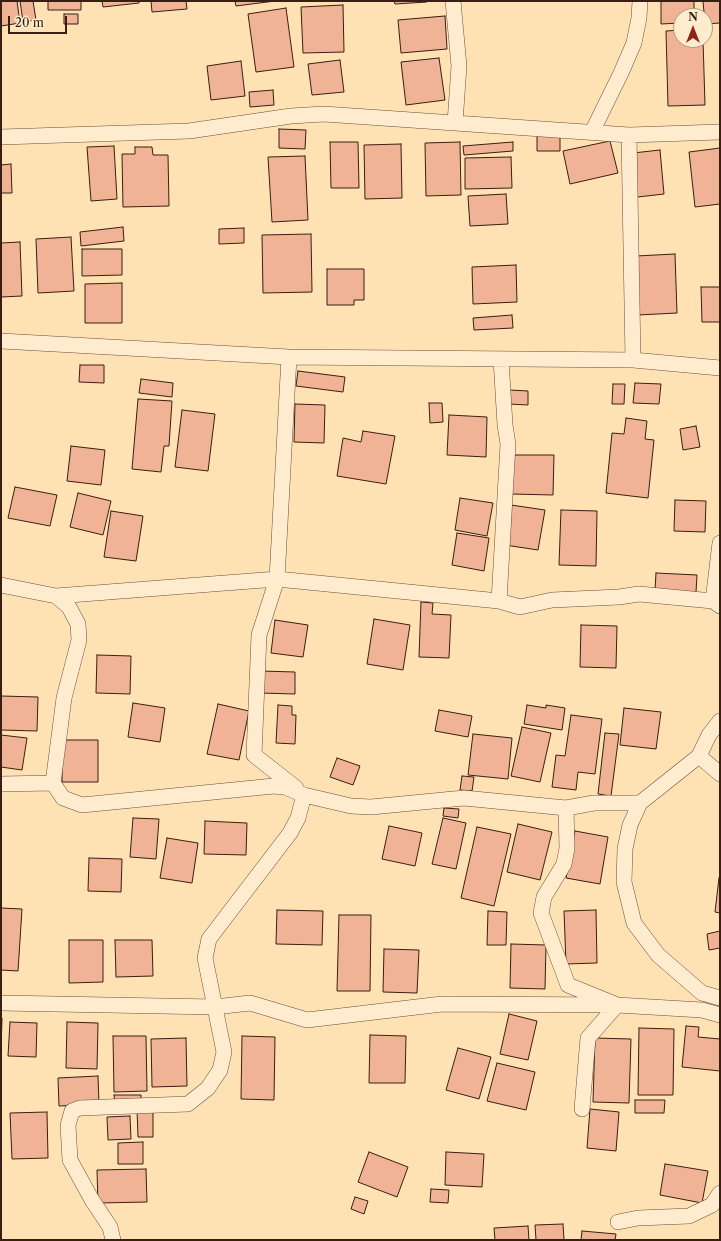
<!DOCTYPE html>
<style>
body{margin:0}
#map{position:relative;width:721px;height:1241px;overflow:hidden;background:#ffe2b4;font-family:"Libre Caslon Text",serif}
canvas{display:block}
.frame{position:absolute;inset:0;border:2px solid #391e12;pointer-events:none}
.north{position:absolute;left:673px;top:8px;width:40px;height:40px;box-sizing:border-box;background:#ffecce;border:1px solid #b09a83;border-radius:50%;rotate:0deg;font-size:11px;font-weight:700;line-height:16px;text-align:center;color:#391e12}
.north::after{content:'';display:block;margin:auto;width:14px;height:18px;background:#8f2418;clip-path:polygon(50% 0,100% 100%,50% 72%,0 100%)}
.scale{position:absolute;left:8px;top:16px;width:59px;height:18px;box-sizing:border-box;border:2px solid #391e12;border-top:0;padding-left:5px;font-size:12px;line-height:14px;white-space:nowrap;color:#391e12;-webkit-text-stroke:3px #ffecce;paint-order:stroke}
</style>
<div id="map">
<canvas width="721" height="1241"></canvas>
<div class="frame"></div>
<div class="north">N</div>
<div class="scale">20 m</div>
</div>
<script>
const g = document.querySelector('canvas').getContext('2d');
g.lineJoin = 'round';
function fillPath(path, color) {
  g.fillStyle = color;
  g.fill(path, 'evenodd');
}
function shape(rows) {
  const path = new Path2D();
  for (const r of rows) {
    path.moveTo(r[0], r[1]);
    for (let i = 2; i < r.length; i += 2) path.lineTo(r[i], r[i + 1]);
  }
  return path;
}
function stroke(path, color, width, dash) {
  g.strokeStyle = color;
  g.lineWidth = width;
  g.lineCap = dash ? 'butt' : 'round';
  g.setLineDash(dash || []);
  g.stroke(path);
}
const building = shape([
 [1,1,17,1,20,23,1,26,1,1],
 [20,1,33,1,36,20,23,22,20,1],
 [48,1,81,1,81,10,48,10,48,1],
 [102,1,139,1,139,3,103,7,102,1],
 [151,1,186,1,187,9,152,12,151,1],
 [235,1,275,1,236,6,235,1],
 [394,1,427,1,427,2,395,4,394,1],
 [661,1,694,1,694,16,681,16,681,23,661,24,661,1],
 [703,1,720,1,720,23,705,24,703,1],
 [343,5,344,52,303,53,301,7,343,5],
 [286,8,294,67,256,72,248,14,286,8],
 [64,14,78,14,78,24,64,24,64,14],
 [445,16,447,49,401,53,398,20,445,16],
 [681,30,681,40,703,40,705,105,668,106,666,31,681,30],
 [439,58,445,100,406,105,401,62,439,58],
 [340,60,344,92,312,95,308,64,340,60],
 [241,61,245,96,211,100,207,66,241,61],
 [273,90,274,105,250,107,249,92,273,90],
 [279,129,306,130,305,149,279,148,279,129],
 [537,132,560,132,560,151,537,151,537,132],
 [610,141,618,173,570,184,563,151,610,141],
 [330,142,358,142,359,188,331,188,330,142],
 [460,142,461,195,426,196,425,143,460,142],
 [513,142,513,151,464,155,463,146,513,142],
 [401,144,402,198,365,199,364,145,401,144],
 [114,146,117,199,91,201,87,147,114,146],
 [135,147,152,147,153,155,168,155,169,206,123,207,122,154,135,154,135,147],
 [720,148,720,204,695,207,689,152,720,148],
 [660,150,664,194,629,198,624,154,660,150],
 [305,156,308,220,272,222,268,157,305,156],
 [511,157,512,188,465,189,465,158,511,157],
 [11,164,12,193,1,193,1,165,11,164],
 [506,194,508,224,470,226,468,196,506,194],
 [123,227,124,241,81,246,80,232,123,227],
 [244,228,244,243,219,244,219,229,244,228],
 [311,234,312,292,263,293,262,235,311,234],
 [71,237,74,291,38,293,36,239,71,237],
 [20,242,22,296,1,297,1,243,20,242],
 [82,249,122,249,122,275,82,276,82,249],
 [675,254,677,313,638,315,636,256,675,254],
 [516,265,517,302,473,304,472,267,516,265],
 [327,269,364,269,364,300,354,300,354,305,327,305,327,269],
 [122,283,122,323,85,323,85,284,122,283],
 [701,287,720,287,720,322,702,322,701,287],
 [512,315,513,328,474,330,473,318,512,315],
 [80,365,104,365,104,383,79,382,80,365],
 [298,371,345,377,343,392,296,386,298,371],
 [141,379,173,383,172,397,139,393,141,379],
 [635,383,661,384,659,404,633,403,635,383],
 [613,384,625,384,624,404,612,404,613,384],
 [510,390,528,391,528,405,509,404,510,390],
 [138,399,172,401,169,446,164,446,161,472,132,469,138,399],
 [429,403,442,403,443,422,430,423,429,403],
 [295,404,325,405,324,443,294,442,295,404],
 [182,410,215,414,208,471,175,467,182,410],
 [449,415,487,417,486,457,447,455,449,415],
 [626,418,647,421,645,439,654,440,648,498,606,493,612,433,624,434,626,418],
 [696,426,700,447,683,450,680,429,696,426],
 [363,431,395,436,386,484,337,476,343,438,361,442,363,431],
 [71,446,105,450,101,485,67,481,71,446],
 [511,455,554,455,553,495,511,494,511,455],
 [15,487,57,495,50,526,8,518,15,487],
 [78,493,111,501,103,535,70,527,78,493],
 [460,498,493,503,487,536,455,530,460,498],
 [675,500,706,501,705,532,674,531,675,500],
 [511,505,545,510,538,550,505,545,511,505],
 [561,510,597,511,596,566,559,565,561,510],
 [111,511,143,516,136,561,104,557,111,511],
 [457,533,489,538,484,571,452,565,457,533],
 [656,573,697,575,696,592,655,590,656,573],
 [421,602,433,603,432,614,451,615,449,658,419,657,421,602],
 [374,619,410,625,403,670,367,664,374,619],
 [275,620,308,625,303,657,271,653,275,620],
 [581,625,617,626,616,668,580,667,581,625],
 [97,655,131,656,130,694,96,693,97,655],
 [261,671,295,672,295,694,260,693,261,671],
 [1,696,38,697,37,731,1,730,1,696],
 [133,703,165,708,160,742,128,737,133,703],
 [218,704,249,711,239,760,207,754,218,704],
 [278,705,292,706,292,715,296,715,295,744,276,743,278,705],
 [527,705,546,708,546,705,565,708,562,730,524,724,527,705],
 [624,708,661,712,656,749,620,745,624,708],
 [439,710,472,716,468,737,435,731,439,710],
 [571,715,602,719,595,774,578,772,576,790,552,787,556,755,565,756,571,715],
 [522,727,551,733,540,782,511,776,522,727],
 [605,733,619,734,611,796,598,794,605,733],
 [473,734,512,738,508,779,468,775,473,734],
 [1,735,27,738,22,770,1,767,1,735],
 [62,740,98,740,98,782,62,782,62,740],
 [337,758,360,766,353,785,330,777,337,758],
 [462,776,474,777,472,791,460,790,462,776],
 [444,808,459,809,458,818,443,816,444,808],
 [133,818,159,819,156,859,130,857,133,818],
 [443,818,466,823,456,869,432,864,443,818],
 [205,821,247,823,246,855,204,854,205,821],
 [518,824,552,832,540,880,507,872,518,824],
 [389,826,422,833,415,866,382,859,389,826],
 [477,827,511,834,494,906,461,898,477,827],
 [575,831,608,837,600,884,566,878,575,831],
 [167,838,198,843,192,883,160,878,167,838],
 [89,858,122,859,121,892,88,891,89,858],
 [719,878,720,878,720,913,715,912,719,878],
 [1,908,22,909,18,971,1,970,1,908],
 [277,910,323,911,322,945,276,944,277,910],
 [596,910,597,963,566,964,564,911,596,910],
 [488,911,507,912,506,945,487,945,488,911],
 [339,915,371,915,370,991,337,991,339,915],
 [720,931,720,948,709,950,707,934,720,931],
 [69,940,103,940,103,982,69,983,69,940],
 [115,940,152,940,153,976,116,977,115,940],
 [511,944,546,945,545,989,510,988,511,944],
 [384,949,419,950,417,993,383,992,384,949],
 [509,1014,537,1021,528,1060,500,1054,509,1014],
 [1,1018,2,1018,1,1051,1,1018],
 [10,1022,37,1023,36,1057,8,1056,10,1022],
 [67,1022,98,1023,97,1069,66,1068,67,1022],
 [686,1026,699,1027,698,1037,720,1039,720,1071,682,1067,686,1026],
 [639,1028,674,1029,673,1095,638,1095,639,1028],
 [370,1035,406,1036,405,1083,369,1083,370,1035],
 [113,1036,146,1036,147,1091,114,1092,113,1036],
 [242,1036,275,1037,274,1100,241,1099,242,1036],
 [186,1038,187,1086,152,1087,151,1039,186,1038],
 [595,1038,631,1039,629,1103,593,1102,595,1038],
 [458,1048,491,1057,479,1099,446,1090,458,1048],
 [497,1063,535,1072,526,1110,487,1101,497,1063],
 [98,1076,99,1104,59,1106,58,1078,98,1076],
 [114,1095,141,1095,141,1104,115,1104,114,1095],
 [635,1100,665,1100,664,1113,635,1113,635,1100],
 [153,1109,153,1137,138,1137,137,1110,153,1109],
 [590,1109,619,1112,616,1151,587,1148,590,1109],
 [47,1112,48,1158,12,1159,10,1113,47,1112],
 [130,1116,131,1139,108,1140,107,1117,130,1116],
 [143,1142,143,1164,118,1164,118,1143,143,1142],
 [369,1152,408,1167,397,1197,358,1182,369,1152],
 [446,1152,484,1154,482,1187,445,1185,446,1152],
 [665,1164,708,1171,702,1203,660,1195,665,1164],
 [146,1169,147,1202,98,1203,97,1170,146,1169],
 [431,1189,449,1190,448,1203,430,1202,431,1189],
 [355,1197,368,1201,364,1214,351,1209,355,1197],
 [563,1224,564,1240,536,1240,535,1225,563,1224],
 [528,1226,529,1240,495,1240,494,1228,528,1226],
 [582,1231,616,1234,615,1240,581,1240,582,1231]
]);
fillPath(building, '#f1b395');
stroke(building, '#391e12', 1);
const street = shape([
 [453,1,459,66,455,123],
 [592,132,621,73,634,43,639,18,640,1],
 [629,135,633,360],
 [1,137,189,131,291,116,324,114,629,135,720,132],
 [1,341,289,357,633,360,720,368],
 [289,357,277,579,259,635,254,755,296,788],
 [720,543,713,601,720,606],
 [1,585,56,596,69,607,78,624,79,640,64,698,53,783],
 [56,596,277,579,499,601,520,607,552,600,619,597,639,594,713,601],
 [499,601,508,444,505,425,501,359],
 [720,721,709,735,699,756,640,803,630,825,625,849,624,882,634,923,658,955,702,993,720,998],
 [699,756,720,774],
 [1,784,53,783,63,798,82,805,274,786,285,787,304,795,351,806,371,807,464,798,566,808,594,803,640,803],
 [566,808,567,848,564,864,544,897,541,913,568,985,617,1005,588,1038,582,1109],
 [1,1003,215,1007,250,1003,307,1020,442,1004,617,1005,702,1010,720,1015],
 [618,1222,638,1218,689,1216,712,1205,720,1193],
 [113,1240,110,1227,92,1200,70,1160,68,1125,72,1111,80,1108,188,1104,208,1088,220,1070,224,1052,205,958,209,939,290,833,298,818,304,795]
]);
stroke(street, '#6a4f3a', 16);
stroke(street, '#ffecce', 15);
</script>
